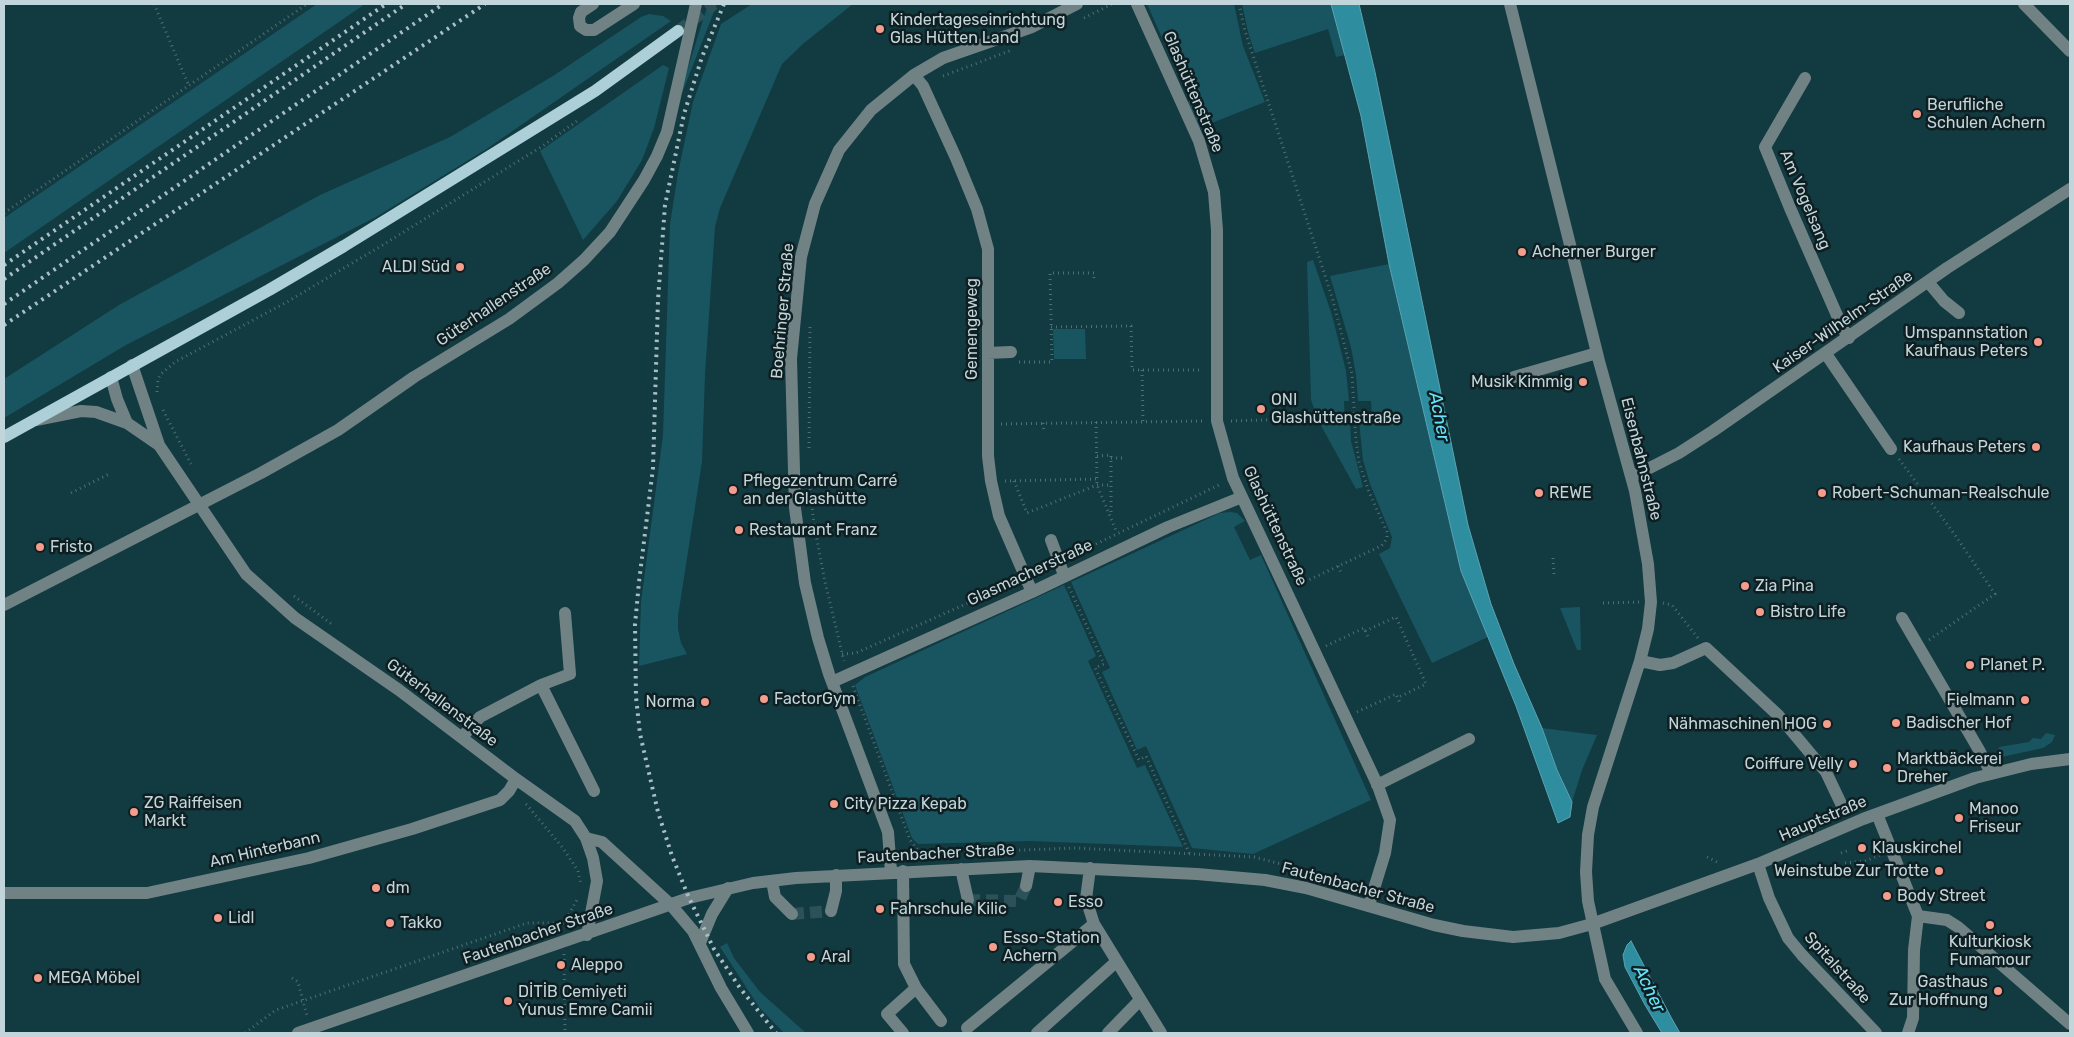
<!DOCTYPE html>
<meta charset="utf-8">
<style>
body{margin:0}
#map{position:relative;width:2074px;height:1037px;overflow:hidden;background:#123a41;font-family:Rubik,sans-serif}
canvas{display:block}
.frame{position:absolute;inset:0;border:5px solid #c1d5da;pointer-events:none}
</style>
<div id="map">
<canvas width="2074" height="1037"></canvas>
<div class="frame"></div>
</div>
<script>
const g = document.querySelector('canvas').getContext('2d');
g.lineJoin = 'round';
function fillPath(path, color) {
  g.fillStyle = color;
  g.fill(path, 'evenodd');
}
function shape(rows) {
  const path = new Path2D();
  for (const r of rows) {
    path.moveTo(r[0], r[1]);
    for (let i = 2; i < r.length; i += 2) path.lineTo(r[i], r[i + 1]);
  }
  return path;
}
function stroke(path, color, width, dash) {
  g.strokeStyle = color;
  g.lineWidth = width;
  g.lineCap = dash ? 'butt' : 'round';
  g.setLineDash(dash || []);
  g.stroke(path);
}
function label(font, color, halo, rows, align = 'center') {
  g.font = font + ' Rubik,sans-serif';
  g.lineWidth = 5;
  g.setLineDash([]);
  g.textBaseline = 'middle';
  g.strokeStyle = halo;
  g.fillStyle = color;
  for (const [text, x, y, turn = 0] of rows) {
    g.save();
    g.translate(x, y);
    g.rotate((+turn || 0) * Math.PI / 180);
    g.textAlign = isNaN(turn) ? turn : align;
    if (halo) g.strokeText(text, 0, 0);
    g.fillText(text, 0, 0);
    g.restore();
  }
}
fillPath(shape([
 [317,4,365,4,4,253,4,218],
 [708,4,717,4,677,106,686,74],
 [752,4,853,4,804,43,782,64,720,208,715,227,705,374,702,462,678,616,678,629,681,643,687,654,639,666,641,602,663,435,670,224,678,173,693,102,721,24],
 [1147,4,1234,4,1243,46,1265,102,1199,128,1188,102,1199,97,1174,36,1163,40],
 [1242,4,1331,4,1345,55,1336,57,1328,29,1255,53,1248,32],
 [649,14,663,16,671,21,488,148,376,217,126,345,4,418,4,379,119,305,320,195,450,137,553,76,641,17],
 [663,65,669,68,654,128,642,160,617,201,583,240,540,151],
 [1313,260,1332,315,1346,371,1349,401,1344,401,1345,422,1350,422,1351,441,1363,487,1356,489,1319,422,1311,400,1307,262],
 [1389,264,1461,571,1488,637,1432,663,1379,554,1390,548,1392,537,1370,484,1363,460,1359,421,1372,420,1371,401,1358,401,1356,375,1351,347,1330,276],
 [1053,329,1085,329,1086,359,1054,359],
 [1230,512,1237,513,1245,521,1234,527,1250,560,1261,555,1371,800,1253,854,1192,848,1146,746,1137,750,1102,672,1110,668,1071,582,1220,513],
 [1064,585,1096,656,1088,661,1137,768,1145,765,1183,847,1030,841,918,844,912,838,855,685,865,677],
 [1580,607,1581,650,1577,650,1560,608],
 [1542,728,1597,735,1582,770,1572,802,1557,770],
 [2046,733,2055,735,2052,742,2043,748,1997,758,1999,747,2029,742,2033,738,2041,739],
 [727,943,734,958,760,992,806,1033,784,1033,759,1007,720,947]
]), '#195560');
const water = shape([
 [1331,4,1359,4,1375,72,1468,525,1491,604,1514,664,1542,728,1557,770,1572,802,1570,817,1558,823,1516,706,1461,571,1389,264,1361,116,1331,4],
 [1631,941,1672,1019,1680,1033,1662,1033,1645,1005,1625,967,1623,955,1627,945,1631,941]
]);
fillPath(water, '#2e8e9f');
stroke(water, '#5aa3b1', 1);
stroke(shape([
 [968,900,1019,901,1026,886],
 [792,914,831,911]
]), '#2c5158', 12, [12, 6]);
stroke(shape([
 [678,31,714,4]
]), '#2c5158', 12, [12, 6]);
stroke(shape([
 [154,4,189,86],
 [1239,4,1245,31,1332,297,1352,374,1356,440,1359,462,1369,492,1387,532,1387,539,1381,546,1298,585],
 [1084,18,1112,4],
 [943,76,1012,50],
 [4,213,307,4],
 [1051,327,1131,326,1132,370,1203,370],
 [1019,362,1052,362,1050,273,1094,273,1094,278],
 [1142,370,1143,421],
 [157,392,158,379,161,374,175,362,287,302,381,246,541,147,577,121],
 [163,410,191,464],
 [1231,421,1356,417],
 [1096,422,1097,485,1117,533],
 [1043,423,1044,432],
 [1001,424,1205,421],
 [809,448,810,324],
 [1097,456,1111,455,1111,513],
 [1111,458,1122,458],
 [1899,459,1955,535,1995,594,1929,640],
 [1005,481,1097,479],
 [1014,481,1027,513,1097,485,1111,485],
 [810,489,814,524,825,582,844,661],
 [71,493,109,474],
 [1096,544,1221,484],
 [1553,558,1554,575],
 [1338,566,1342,575],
 [1069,587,1104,664,1095,668,1139,760,1146,756,1190,855],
 [294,596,333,625],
 [1603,603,1639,602],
 [1663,603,1672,605,1698,638],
 [1365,631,1396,617,1426,684,1397,698],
 [1326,646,1364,628,1368,637],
 [842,654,856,653,986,595],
 [853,686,910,840,921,854],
 [1357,712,1396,694,1400,703],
 [526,804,563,848,578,871,581,885],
 [1841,853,1847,851],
 [915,857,921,854,1074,848,1254,857,1361,885],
 [1707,857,1719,863],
 [1845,863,1866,861,1880,855],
 [1386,893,1430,908],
 [564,923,578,898],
 [564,954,565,1033],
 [292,978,298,982,307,1016],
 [245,1033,276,1010,527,923,564,923,574,921]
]), '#4e6f75', 3, [1, 4]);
stroke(shape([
 [593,4,581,12,579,18,580,26,586,30,594,30,634,4],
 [1137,4,1199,141,1214,192,1217,230,1217,421,1233,478,1378,786,1390,820,1385,853,1369,905],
 [1510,4,1599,361,1635,491,1648,564,1651,602,1648,629,1640,661,1593,807,1588,835,1586,872,1588,901,1605,979,1637,1033],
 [2024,4,2070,51],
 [914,75,923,86,956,158,977,209,988,249,988,456,991,481,999,516,1032,592],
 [1805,78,1765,147,1790,208,1843,329,1849,338],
 [1928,282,1944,301,1959,313],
 [988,353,1011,352],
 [1826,354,1891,449],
 [132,365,159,445,246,574,295,618,399,690,516,779,575,821,586,838,593,858,597,881,587,935],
 [111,377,117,399,127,423],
 [1514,377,1597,353],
 [36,420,81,411,96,412,127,423,159,445],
 [1632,477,1679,453,1713,431,1947,268,2070,189],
 [1051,540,1064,575],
 [4,605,261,473,338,430,414,377,509,319,558,283,584,260,610,232,644,180,657,156,667,132,696,4],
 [1902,618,1979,750,1991,773],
 [1640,661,1660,665,1673,663,1706,648,1779,716,1826,772,1844,810],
 [832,682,1032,592,1168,527,1242,497],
 [541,685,594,791],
 [462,737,480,717,541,685,570,674,565,613],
 [1377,785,1469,739],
 [1877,814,1918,916,1947,920,1958,927,2070,1024],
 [586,838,602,842,671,905,693,931,721,988,748,1033],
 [1758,864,1769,898,1788,938,1802,955,1876,1033],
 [1090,868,1086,899,1094,924,1161,1033],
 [961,869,968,900],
 [903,871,904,964,916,988,887,1014,903,1033],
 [891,872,888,832,829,674,818,638,805,583,795,508,791,359,801,257,815,204,839,150,871,110,914,75,943,58,1032,27,1077,4],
 [772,881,775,897,792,914],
 [1026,886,1030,866],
 [4,893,147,893,309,858,412,829,500,800,509,791,516,779],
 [831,911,836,891,836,875],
 [700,943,712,914,728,888],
 [916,988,941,1021],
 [967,1028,1094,924],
 [298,1033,689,898,753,883,796,878,1030,866,1197,874,1265,880,1306,888,1434,925,1463,931,1513,937,1559,933,1592,924,1758,864,1863,819,1975,778,2031,764,2070,759],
 [1037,1033,1116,962],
 [1108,1033,1140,1000],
 [1908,1033,1913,1018,1914,950,1918,916]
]), '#718285', 12);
stroke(shape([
 [4,437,269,290,344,246,595,91,678,31]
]), '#adcfd7', 12);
stroke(shape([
 [724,4,702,57,684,114,665,205,658,300,653,468,639,582,635,625,636,697,640,734,658,812,672,856,689,898,714,949,740,988,776,1033],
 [4,265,386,4],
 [4,279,406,4],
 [4,304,443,4],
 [4,325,485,4]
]), '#a9bfc5', 4, [2.5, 5]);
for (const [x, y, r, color] of [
 [880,29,5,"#f49d8c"],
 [1917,114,5,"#f49d8c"],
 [1522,252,5,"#f49d8c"],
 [460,267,5,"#f49d8c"],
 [2038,342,5,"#f49d8c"],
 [1583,382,5,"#f49d8c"],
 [1261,409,5,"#f49d8c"],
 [2036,447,5,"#f49d8c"],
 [733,490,5,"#f49d8c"],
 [1539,493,5,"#f49d8c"],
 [1822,493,5,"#f49d8c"],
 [739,530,5,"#f49d8c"],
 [40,547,5,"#f49d8c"],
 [1745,586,5,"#f49d8c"],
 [1760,612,5,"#f49d8c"],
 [1970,665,5,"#f49d8c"],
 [764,699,5,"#f49d8c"],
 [2025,700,5,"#f49d8c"],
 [705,702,5,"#f49d8c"],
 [1896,723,5,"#f49d8c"],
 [1827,724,5,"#f49d8c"],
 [1853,764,5,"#f49d8c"],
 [1887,768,5,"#f49d8c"],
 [834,804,5,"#f49d8c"],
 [134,812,5,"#f49d8c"],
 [1959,818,5,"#f49d8c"],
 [1862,848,5,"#f49d8c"],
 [1939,871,5,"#f49d8c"],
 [376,888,5,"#f49d8c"],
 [1887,896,5,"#f49d8c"],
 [1058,902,5,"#f49d8c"],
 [880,909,5,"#f49d8c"],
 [218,918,5,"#f49d8c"],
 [390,923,5,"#f49d8c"],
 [1990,925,5,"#f49d8c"],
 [993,947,5,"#f49d8c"],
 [811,957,5,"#f49d8c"],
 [561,965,5,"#f49d8c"],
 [38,978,5,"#f49d8c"],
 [1998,991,5,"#f49d8c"],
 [508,1001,5,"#f49d8c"]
]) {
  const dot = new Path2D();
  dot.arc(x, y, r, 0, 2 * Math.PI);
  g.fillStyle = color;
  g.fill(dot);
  stroke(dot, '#0e1e21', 2);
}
label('16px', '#c1d5da', '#0e1e21', [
 ["Kindertageseinrichtung",890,20],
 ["Glas Hütten Land",890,38],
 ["Berufliche",1927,105],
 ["Schulen Achern",1927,123],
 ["Acherner Burger",1532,252],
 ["ALDI Süd",450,267,"right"],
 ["Umspannstation",2028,333,"right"],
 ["Kaufhaus Peters",2028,351,"right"],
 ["Musik Kimmig",1573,382,"right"],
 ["ONI",1271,400],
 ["Glashüttenstraße",1271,418],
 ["Kaufhaus Peters",2026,447,"right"],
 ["Pflegezentrum Carré",743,481],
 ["an der Glashütte",743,499],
 ["REWE",1549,493],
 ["Robert-Schuman-Realschule",1832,493],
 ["Restaurant Franz",749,530],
 ["Fristo",50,547],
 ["Zia Pina",1755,586],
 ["Bistro Life",1770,612],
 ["Planet P.",1980,665],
 ["FactorGym",774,699],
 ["Fielmann",2015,700,"right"],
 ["Norma",695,702,"right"],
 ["Badischer Hof",1906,723],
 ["Nähmaschinen HOG",1817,724,"right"],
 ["Marktbäckerei",1897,759],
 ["Dreher",1897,777],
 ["Coiffure Velly",1843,764,"right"],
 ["ZG Raiffeisen",144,803],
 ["Markt",144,821],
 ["City Pizza Kepab",844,804],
 ["Manoo",1969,809],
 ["Friseur",1969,827],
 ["Klauskirchel",1872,848],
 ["Weinstube Zur Trotte",1929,871,"right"],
 ["dm",386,888],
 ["Body Street",1897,896],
 ["Esso",1068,902],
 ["Fahrschule Kilic",890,909],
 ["Lidl",228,918],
 ["Takko",400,923],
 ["Esso-Station",1003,938],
 ["Achern",1003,956],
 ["Kulturkiosk",1990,942,"center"],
 ["Fumamour",1990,960,"center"],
 ["Aral",821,957],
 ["Aleppo",571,965],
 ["MEGA Möbel",48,978],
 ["Gasthaus",1988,982,"right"],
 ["Zur Hoffnung",1988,1000,"right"],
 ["DİTİB Cemiyeti",518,992],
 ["Yunus Emre Camii",518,1010]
], 'left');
label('16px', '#c1d5da', '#0e1e21', [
 ["Glashüttenstraße",1193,92,67],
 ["Am Vogelsang",1805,200,67],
 ["Güterhallenstraße",494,305,-34],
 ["Boehringer Straße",783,311,-85],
 ["Kaiser-Wilhelm-Straße",1843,322,-35],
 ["Gemengeweg",972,329,-90],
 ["Eisenbahnstraße",1641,459,76],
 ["Glashüttenstraße",1275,526,65],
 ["Glasmacherstraße",1030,573,-25],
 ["Güterhallenstraße",442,703,37],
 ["Hauptstraße",1823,819,-23],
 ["Am Hinterbann",265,850,-13],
 ["Fautenbacher Straße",936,854,-3],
 ["Fautenbacher Straße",1358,888,15],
 ["Fautenbacher Straße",538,934,-19],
 ["Spitalstraße",1837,968,48]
]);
label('italic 18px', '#67e3fa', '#0e1e21', [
 ["Acher",1439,417,79],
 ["Acher",1649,989,64]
]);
</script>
